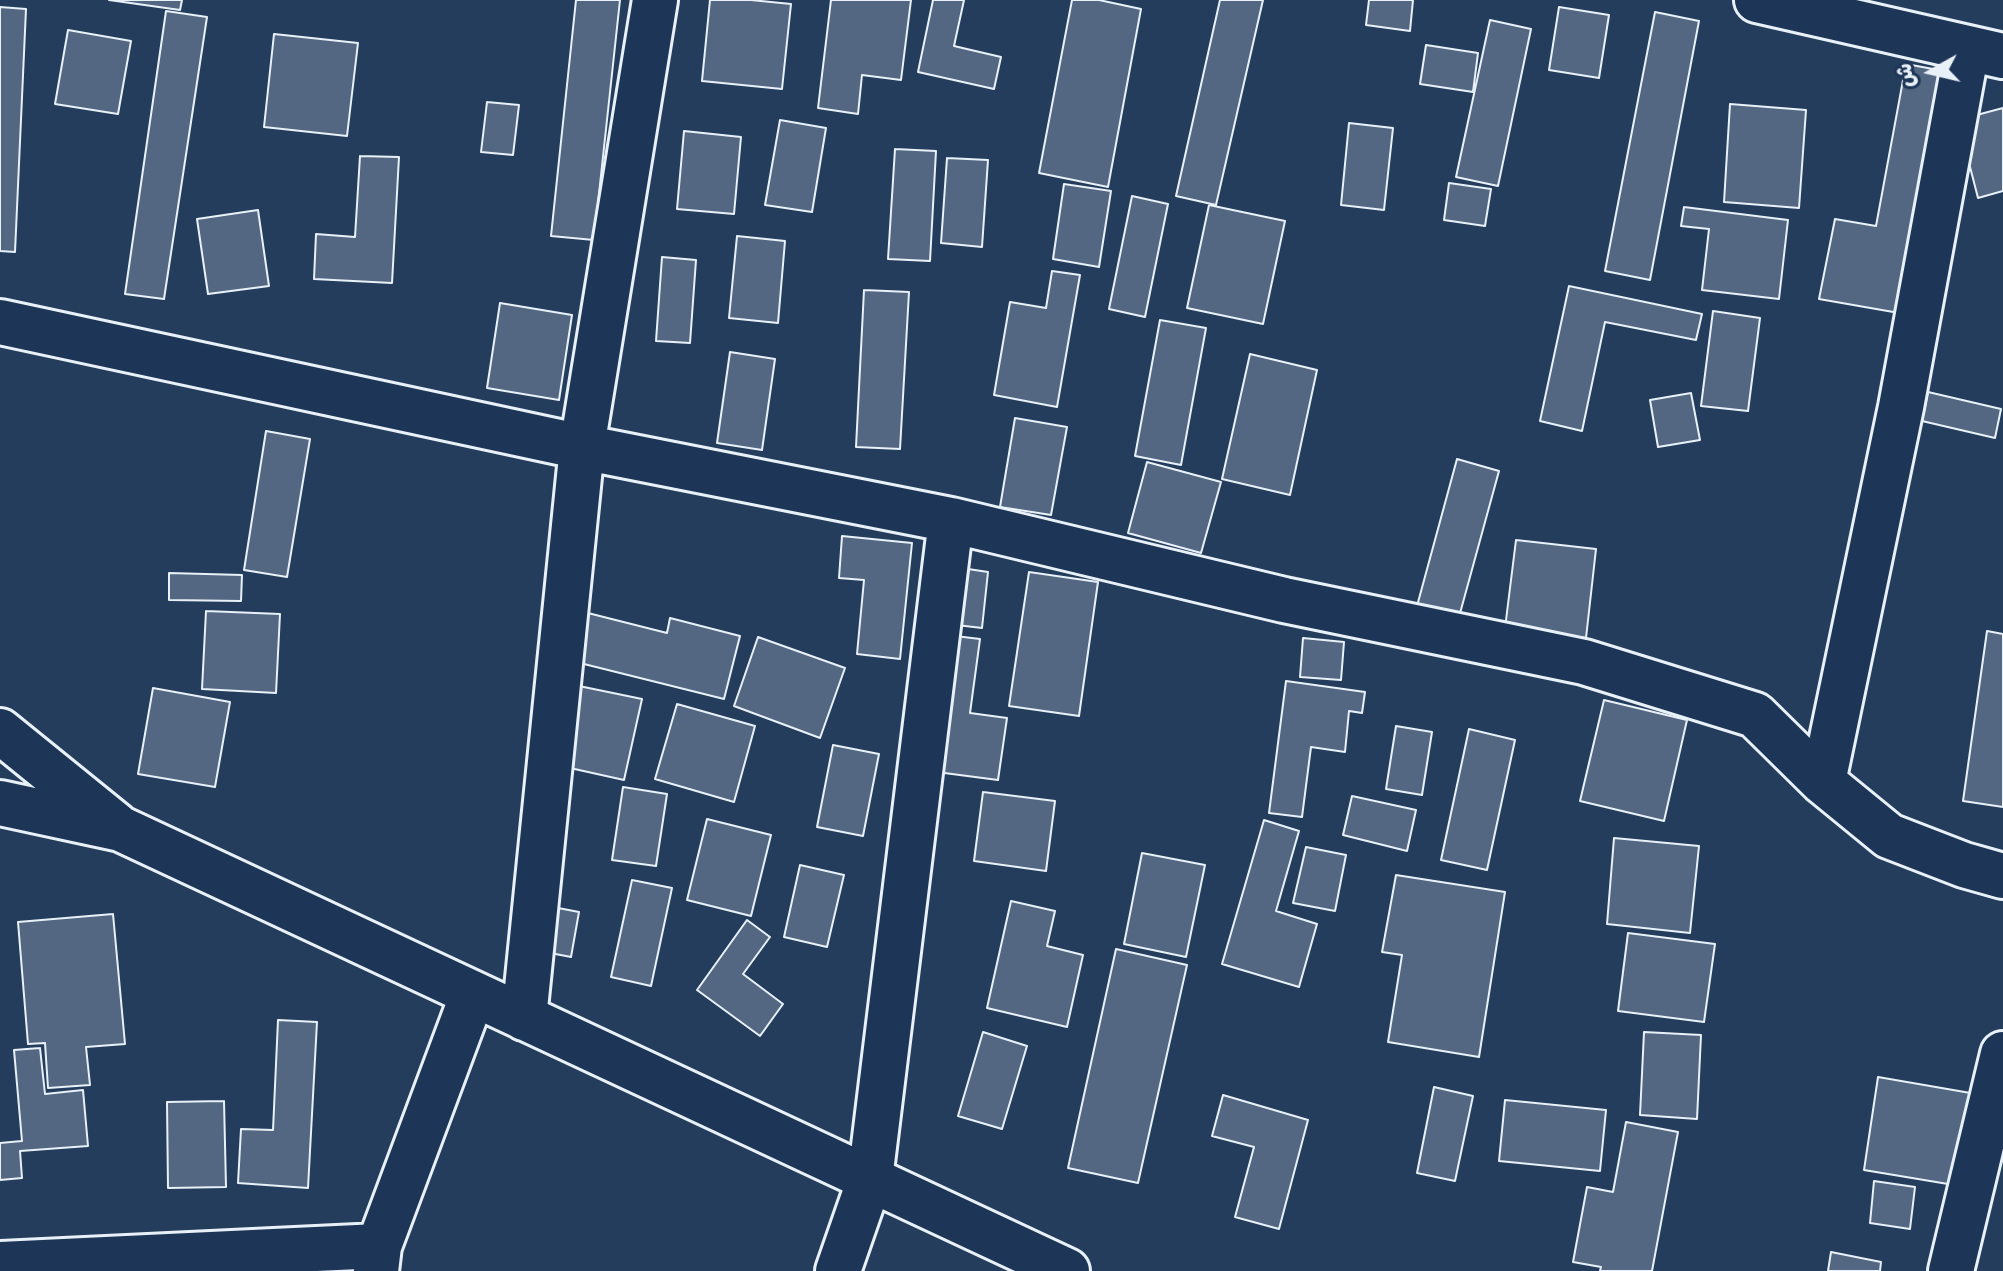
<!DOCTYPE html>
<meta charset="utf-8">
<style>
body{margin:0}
#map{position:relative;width:2003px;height:1271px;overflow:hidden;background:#253d5d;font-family:"Indie Flower","Playpen Sans Arabic",sans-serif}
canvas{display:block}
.north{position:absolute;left:1891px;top:32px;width:80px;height:80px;-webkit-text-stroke:6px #1d3557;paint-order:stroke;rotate:262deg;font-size:22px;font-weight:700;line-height:32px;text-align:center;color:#e8f1f8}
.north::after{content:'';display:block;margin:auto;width:28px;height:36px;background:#e8f1f8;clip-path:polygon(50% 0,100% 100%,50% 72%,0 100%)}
</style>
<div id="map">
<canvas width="2003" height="1271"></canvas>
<div class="north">ش</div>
</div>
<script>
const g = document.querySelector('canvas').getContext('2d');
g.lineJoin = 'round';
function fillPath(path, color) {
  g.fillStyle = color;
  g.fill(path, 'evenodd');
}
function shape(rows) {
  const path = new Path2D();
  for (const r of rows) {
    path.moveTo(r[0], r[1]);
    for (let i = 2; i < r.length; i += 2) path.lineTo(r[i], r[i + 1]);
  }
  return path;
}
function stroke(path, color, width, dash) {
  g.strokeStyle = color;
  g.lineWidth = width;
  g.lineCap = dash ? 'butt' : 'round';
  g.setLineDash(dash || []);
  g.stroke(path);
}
const building = shape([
 [109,0,182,0,180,10,109,0],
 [576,0,620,0,594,240,551,236,576,0],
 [710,0,751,0,791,4,782,89,702,81,710,0],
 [831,0,911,0,901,80,862,75,858,114,818,108,831,0],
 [933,0,964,0,954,46,1001,57,994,89,918,72,933,0],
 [1072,0,1099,0,1141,9,1108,187,1039,173,1072,0],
 [1220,0,1263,0,1216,205,1176,196,1220,0],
 [1369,0,1413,0,1410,31,1366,25,1369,0],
 [0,7,26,9,15,252,0,251,0,7],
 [1559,7,1609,15,1599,78,1549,70,1559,7],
 [166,11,207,17,164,299,125,294,166,11],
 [1655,12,1699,21,1650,280,1605,271,1655,12],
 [1490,20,1531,29,1498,186,1456,177,1490,20],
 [68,30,131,41,118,114,55,104,68,30],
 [274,34,358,43,347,136,264,127,274,34],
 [1426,45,1478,53,1473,92,1420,84,1426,45],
 [1906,64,1944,71,1899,313,1819,299,1835,219,1876,226,1906,64],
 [487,102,519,105,513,155,481,152,487,102],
 [1730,104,1806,110,1799,208,1724,202,1730,104],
 [2003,108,2003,191,1978,198,1958,120,2003,108],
 [780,120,826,128,812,212,765,205,780,120],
 [1349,123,1393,128,1384,210,1341,205,1349,123],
 [684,131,741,137,734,214,677,209,684,131],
 [895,149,936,151,930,261,888,259,895,149],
 [360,156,399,157,392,283,314,279,316,234,355,237,360,156],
 [947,158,988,160,982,247,941,243,947,158],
 [1449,183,1491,189,1485,226,1444,220,1449,183],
 [1064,184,1111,191,1099,267,1053,259,1064,184],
 [1132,196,1168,204,1145,317,1109,309,1132,196],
 [1209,205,1285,221,1263,324,1187,308,1209,205],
 [1684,207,1788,220,1779,299,1702,290,1709,229,1681,226,1684,207],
 [258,210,269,286,208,294,197,219,258,210],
 [737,236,785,241,778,323,729,318,737,236],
 [662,257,696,260,690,343,656,341,662,257],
 [1052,271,1080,275,1057,407,994,395,1010,302,1046,308,1052,271],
 [1569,286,1702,314,1696,340,1605,322,1582,431,1540,421,1569,286],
 [864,290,909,292,900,449,856,447,864,290],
 [500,303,572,315,559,400,487,388,500,303],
 [1713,311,1760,318,1748,411,1701,406,1713,311],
 [1160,320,1206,328,1181,465,1135,456,1160,320],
 [730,352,775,359,762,450,717,443,730,352],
 [1250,354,1317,370,1290,495,1222,479,1250,354],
 [1928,392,2001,409,1995,438,1922,421,1928,392],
 [1691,393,1700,440,1658,447,1650,400,1691,393],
 [1015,418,1067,427,1051,515,1000,507,1015,418],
 [266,431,310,439,287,577,244,570,266,431],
 [1457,459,1499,471,1459,617,1417,606,1457,459],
 [1147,462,1221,482,1201,553,1128,533,1147,462],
 [842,536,912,543,900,659,857,654,864,580,839,578,842,536],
 [1516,540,1596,549,1586,638,1505,628,1516,540],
 [955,567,988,572,982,628,948,624,955,567],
 [1029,572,1098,582,1079,716,1009,706,1029,572],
 [169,573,242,575,241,601,169,600,169,573],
 [206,611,280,614,276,693,202,689,206,611],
 [580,611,667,633,670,618,740,636,724,699,568,660,580,611],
 [1987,631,2003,634,2003,807,1963,801,1987,631],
 [947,635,980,639,970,713,1007,718,998,780,929,771,947,635],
 [758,637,845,668,820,738,734,706,758,637],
 [1303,638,1344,642,1341,680,1300,677,1303,638],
 [1286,681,1365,692,1362,713,1349,711,1345,752,1311,747,1302,817,1269,813,1286,681],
 [579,686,642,699,624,780,561,766,579,686],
 [153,688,230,702,215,787,138,774,153,688],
 [1604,700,1687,720,1664,821,1580,801,1604,700],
 [677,704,755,726,734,802,655,779,677,704],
 [1396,726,1432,732,1422,795,1386,789,1396,726],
 [1469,729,1515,740,1487,870,1441,860,1469,729],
 [833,745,879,754,863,836,817,827,833,745],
 [623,787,667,794,656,866,612,860,623,787],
 [983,792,1055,801,1046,871,974,861,983,792],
 [1352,796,1416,810,1407,851,1343,835,1352,796],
 [707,819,771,835,751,916,687,900,707,819],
 [1264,820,1299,831,1276,911,1317,924,1299,987,1222,964,1264,820],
 [1614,838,1699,846,1690,933,1607,924,1614,838],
 [1306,847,1346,855,1335,911,1293,903,1306,847],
 [1142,853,1205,865,1186,957,1124,944,1142,853],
 [800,865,844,875,827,947,784,937,800,865],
 [1396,875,1505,892,1479,1057,1388,1042,1402,955,1382,952,1396,875],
 [632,880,672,888,651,986,611,977,632,880],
 [1011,901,1055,911,1047,946,1083,955,1067,1027,987,1008,1011,901],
 [532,903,579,912,571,957,524,948,532,903],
 [113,914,125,1044,86,1047,90,1085,48,1088,45,1043,28,1044,18,922,113,914],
 [747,920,770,937,743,974,783,1004,760,1036,697,990,747,920],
 [1628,933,1715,944,1704,1022,1618,1011,1628,933],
 [1116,949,1187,965,1138,1183,1068,1168,1116,949],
 [278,1020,317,1022,308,1188,238,1183,241,1129,273,1130,278,1020],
 [983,1032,1027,1046,1002,1129,958,1116,983,1032],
 [1644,1032,1701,1035,1697,1119,1640,1115,1644,1032],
 [40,1048,45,1094,83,1090,88,1146,20,1151,22,1178,0,1180,0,1143,22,1141,14,1050,40,1048],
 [1878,1077,1982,1095,1966,1187,1864,1170,1878,1077],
 [1434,1087,1473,1096,1455,1181,1417,1173,1434,1087],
 [1223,1095,1308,1120,1279,1229,1235,1217,1254,1147,1212,1136,1223,1095],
 [1505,1100,1606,1110,1600,1171,1499,1161,1505,1100],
 [224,1101,226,1187,168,1188,167,1102,224,1101],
 [1626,1122,1678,1132,1652,1271,1600,1271,1601,1267,1573,1262,1587,1187,1613,1192,1626,1122],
 [1874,1181,1915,1187,1910,1229,1870,1223,1874,1181],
 [1831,1252,1881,1262,1880,1271,1828,1271,1831,1252]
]);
fillPath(building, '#536782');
stroke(building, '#e8f1f8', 2);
const minor = shape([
 [1757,0,2003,56],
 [0,322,582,447,951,520,1284,600,1584,662,1755,715,1823,782,1889,836,1964,865,2003,876],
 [0,731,116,825],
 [1823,782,1901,407,1967,49],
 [0,803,121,829,1067,1271],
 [524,1018,582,447,655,0],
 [0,1264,379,1246],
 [376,1271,379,1246,473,994],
 [838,1271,870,1179,951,520],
 [1951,1271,2003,1054]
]);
stroke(minor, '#e8f1f8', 50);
stroke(minor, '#1d3557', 44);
</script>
